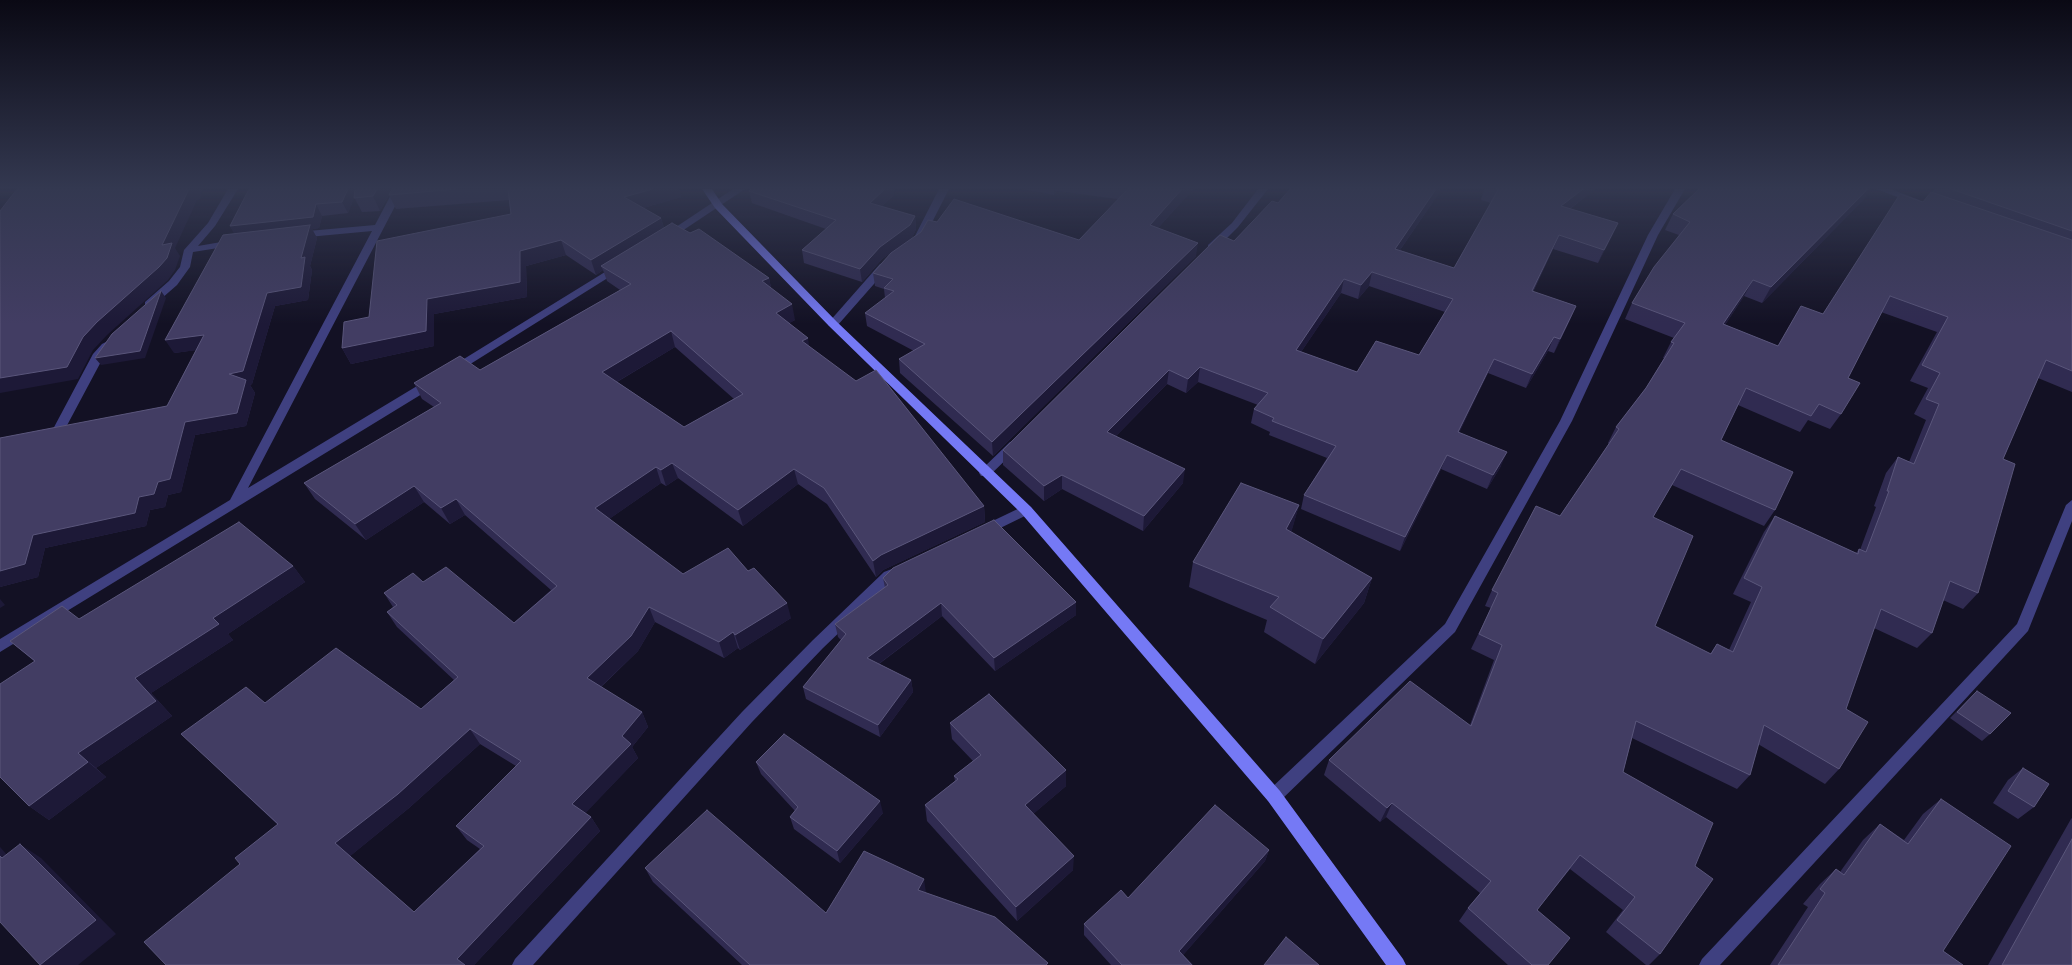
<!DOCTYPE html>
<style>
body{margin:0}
canvas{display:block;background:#131124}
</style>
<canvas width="2072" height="965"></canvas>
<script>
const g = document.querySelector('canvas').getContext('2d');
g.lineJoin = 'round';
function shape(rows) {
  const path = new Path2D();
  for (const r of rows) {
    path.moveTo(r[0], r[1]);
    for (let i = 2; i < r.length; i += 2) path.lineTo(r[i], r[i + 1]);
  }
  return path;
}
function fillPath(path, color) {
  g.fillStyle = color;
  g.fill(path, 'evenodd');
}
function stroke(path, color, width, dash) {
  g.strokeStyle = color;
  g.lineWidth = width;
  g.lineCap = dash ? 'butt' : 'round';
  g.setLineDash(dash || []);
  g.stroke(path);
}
fillPath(shape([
 [228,189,238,189,215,226,198,246,233,240,238,243,237,245,193,252,190,267,177,285,153,306,145,306,145,302,169,281,180,267,184,250,208,223,228,189],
 [394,189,404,189,248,488,427,380,435,380,437,383,435,386,0,652,0,639,230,500,372,231,297,238,292,235,297,232,375,225,394,189],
 [733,189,745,189,670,239,664,239,664,235,733,189],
 [939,189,949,189,925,236,920,239,917,238,915,236,939,189],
 [1258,189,1268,189,1238,227,1216,249,1208,249,1208,245,1232,223,1258,189],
 [1675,189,1685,189,1658,235,1572,421,1455,632,1280,801,1274,803,1268,801,1266,796,1268,791,1445,624,1560,421,1648,235,1675,189],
 [1876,189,1891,189,1919,200,1917,202,1911,202,1876,189],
 [884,263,889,266,888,268,837,326,829,326,828,324,829,322,880,264,884,263],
 [618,264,623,267,622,269,456,373,448,373,446,370,618,264],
 [106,342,112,346,104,356,64,431,62,434,54,434,52,431,93,354,102,344,106,342],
 [1014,441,1020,445,1018,448,989,476,981,476,979,473,981,470,1010,442,1014,441],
 [2072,500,2072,521,2028,631,1720,965,1699,965,1702,959,2017,624,2066,505,2072,500],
 [1026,505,1031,507,1032,510,1031,513,988,534,978,534,976,531,978,528,1026,505],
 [897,567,902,568,904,572,902,576,894,580,823,648,752,722,533,965,512,965,515,959,742,712,813,640,884,572,897,567]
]), '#3f4080');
fillPath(shape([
 [702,189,712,189,722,204,837,322,1031,507,1280,791,1403,959,1406,965,1386,965,1268,801,1021,513,829,326,715,208,702,189]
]), '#7579f5');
fillPath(shape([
 [249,189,679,189,681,197,643,208,661,218,664,228,769,278,771,288,795,320,789,323,809,346,984,506,985,522,883,570,876,577,827,504,798,484,743,526,678,478,666,486,661,483,609,519,683,574,791,618,740,650,738,648,724,658,655,622,638,651,601,687,642,712,648,727,632,747,638,758,585,813,591,817,600,831,474,965,240,864,278,825,181,734,265,703,421,709,454,680,397,627,387,612,393,607,384,593,423,582,514,623,551,590,465,515,450,524,424,502,366,540,315,499,304,483,434,407,422,399,414,383,480,370,620,290,607,281,603,270,596,275,566,255,526,266,527,297,434,314,434,346,351,364,342,348,369,317,511,214,509,200,396,209,389,195,380,211,362,212,354,197,348,213,322,216,319,228,312,229,317,238,310,266,312,270,308,300,275,306,252,384,250,385,255,393,246,426,195,435,181,492,168,495,165,507,150,510,146,526,45,548,38,577,0,587,0,438,167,406,196,350,174,353,235,234,230,226],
 [675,347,734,399,684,427,617,382],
 [480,744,516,766,456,826,467,840,480,849,414,912,350,856,409,808],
 [751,189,895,189,894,195,882,206,915,216,916,229,912,238,882,259,862,282,804,263,802,250,826,229,752,203,749,191],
 [1022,189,1193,189,1158,228,1196,256,993,456,900,373,899,359,914,351,867,326,865,313,885,298,884,289,875,286,873,273,937,222,1079,240,1118,199,1057,191,1054,195],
 [1290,189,1440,189,1439,193,1400,250,1454,268,1491,203,1481,200,1484,189,1595,189,1570,209,1618,223,1598,263,1553,249,1533,292,1576,306,1570,320,1554,353,1548,351,1526,388,1488,373,1459,432,1501,466,1487,489,1441,469,1400,551,1301,509,1304,495,1327,458,1269,435,1270,432,1251,423,1254,409,1258,405,1198,382,1186,393,1167,384,1116,436,1183,483,1143,531,1062,489,1044,501,1003,465,1003,450,1278,203],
 [1369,286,1445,312,1419,355,1357,372,1301,352,1341,293,1358,299],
 [1699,189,1870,189,1863,200,1762,303,1744,296,1725,325,1778,346,1823,314,1935,189,2072,189,2072,392,2038,378,2003,459,1978,593,1963,609,1943,600,1932,633,1917,648,1874,628,1846,709,1839,769,1825,784,1758,744,1750,775,1737,789,1632,738,1623,772,1695,866,1660,954,1649,965,1646,965,1606,932,1623,910,1570,869,1537,910,1548,965,1508,965,1459,921,1468,908,1480,893,1386,817,1380,822,1324,775,1329,760,1470,725,1494,660,1471,649,1491,608,1485,606,1492,590,1560,516,1609,444,1608,443,1616,427,1646,388,1664,358,1663,358,1671,342,1674,338,1625,319,1632,303,1679,235,1665,230,1673,214],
 [1881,312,1937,332,1910,381,1928,388,1914,414,1926,420,1909,462,1898,457,1886,473,1874,506,1876,507,1860,550,1859,549,1856,553,1775,516,1764,532,1733,594,1751,602,1729,650,1717,644,1710,654,1655,626,1653,517,1672,485,1764,526,1775,510,1721,440,1738,405,1800,432,1808,420,1830,429,1841,414,1848,378],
 [1299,505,1291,532,1372,578,1364,603,1315,664,1264,632,1267,620,1189,587,1193,562],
 [293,566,305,582,228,634,233,640,151,693,172,716,96,768,106,777,49,820,29,806,34,661,10,641,79,619],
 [883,578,1076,602,1076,615,995,671,942,616,879,664,911,680,913,692,880,737,806,699,803,687,841,640,838,637,835,624,885,588],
 [1977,691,1990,734,1982,741,1950,718],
 [950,723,1066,786,1033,814,1073,870,1017,921,927,821,925,805,955,781,954,776,973,761,952,739],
 [756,762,883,813,840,863,794,829,790,817,795,811,761,774],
 [2023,768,2034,807,2018,819,1993,803,2008,780],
 [1941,799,1943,951,1963,965,1770,965,1808,907,1803,904,1820,884,1836,869,1840,872,1863,840,1880,824,1904,840,1923,814],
 [2072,818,2072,965,1988,965,2071,819],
 [1269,850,1265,861,1183,955,1193,965,1111,965,1084,935,1084,924,1128,898],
 [645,868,826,913,926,893,1048,965,742,965,653,882]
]), '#302b51');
fillPath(shape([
 [189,189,203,189,200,199,197,200,175,248,180,256,175,270,168,280,107,335,93,350,78,379,0,393,0,378,162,245],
 [348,189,358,189,348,213,342,202],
 [377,189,392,189,380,211,373,196],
 [653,189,679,189,681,197,629,212,624,197],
 [885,189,895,189,894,195,871,216,870,203],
 [1054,189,1057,189,1054,195],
 [1182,189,1193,189,1149,238,1150,225],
 [1436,189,1440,189,1439,193,1391,263,1395,249],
 [1583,189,1595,189,1555,220,1561,206],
 [1868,189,1870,189,1863,200,1762,303,1771,287],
 [316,204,322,216,319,228,312,229,317,238,310,266,312,270,308,300,275,306,252,384,250,385,255,393,246,426,195,435,181,492,168,495,165,507,150,510,146,526,45,548,38,577,0,587,0,571,33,535,139,497,158,482,185,422,229,374,236,237,230,226],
 [915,216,916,229,912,238,882,259,862,282,860,269,880,247],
 [661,218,665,232,601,266,603,270,596,275,591,260],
 [1618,223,1612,237,1598,263,1604,250],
 [1559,235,1553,249,1526,305,1532,291],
 [561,240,566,255,526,266,527,297,434,314,434,346,351,364,342,348,427,299,520,251],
 [1198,243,1196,256,993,456,992,442],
 [1372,272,1369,286,1358,299,1361,285],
 [769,278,772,293,762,281],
 [1344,279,1341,293,1293,364,1296,350],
 [1753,280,1744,296,1715,340,1723,324],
 [161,291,166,298,145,358,101,365,95,358],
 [792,304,795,320,779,329,776,313],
 [1576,306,1570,320,1554,353,1560,339],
 [671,331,675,347,608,387,602,372],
 [204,335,213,348,174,353,165,340],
 [1554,337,1548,351,1526,388,1532,374],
 [808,338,810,354,802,341],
 [1494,359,1488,373,1453,446,1458,432],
 [1200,367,1198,382,1186,393,1188,379],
 [1169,370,1167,384,1106,446,1107,432],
 [1507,452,1501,466,1487,489,1493,475],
 [1447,455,1441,469,1400,551,1405,537],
 [672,463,678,478,666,486,661,470],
 [656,467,661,483,602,524,595,508],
 [794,469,798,484,743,526,738,510],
 [1185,469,1183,483,1143,531,1144,516],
 [1062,475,1062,489,1044,501,1044,486],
 [414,486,424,502,366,540,355,524],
 [456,499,465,515,450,524,441,508],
 [1299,505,1292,530,1280,554,1286,529],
 [984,506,985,522,883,570,876,577,873,561,881,555],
 [293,566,305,582,228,634,233,640,151,693,172,716,96,768,78,753,135,678,213,618],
 [1372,578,1364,603,1315,664,1323,639],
 [0,599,5,605,0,608],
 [1076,602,1076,615,995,671,994,658],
 [787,603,791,618,740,650,735,635],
 [941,603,942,616,869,671,867,658],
 [649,607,655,622,638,651,594,693,587,678],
 [733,632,738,648,724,658,719,642],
 [911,680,913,692,880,737,878,725],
 [642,712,648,727,632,747,638,758,580,819,572,804,622,736],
 [470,729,480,744,409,808,349,857,335,843],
 [88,762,106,777,49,820,29,806],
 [1066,770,1066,786,1025,821,1025,805],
 [880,801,883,813,840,863,837,851],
 [1392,803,1386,817,1380,822,1387,808],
 [591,817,600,831,474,965,463,965,457,959],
 [20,844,41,858,116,934,78,965,40,965],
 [0,847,22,872,2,858,0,856],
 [1269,850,1265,861,1177,962,1179,951],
 [1074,856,1073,870,1017,921,1016,907],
 [924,879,926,893,918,890]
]), '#1d1937');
const building = shape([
 [17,189,189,189,162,245,172,243,167,258,159,267,97,322,83,337,67,367,0,378,0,211,17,189],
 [249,189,348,189,342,202,316,204,313,217,230,226,249,189],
 [355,189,377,189,373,196,354,198,355,189],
 [392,189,456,189,389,195,392,189],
 [508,189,653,189,624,197,661,218,591,260,561,240,520,251,520,282,427,299,426,331,342,348,344,322,369,317,377,241,511,214,508,189],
 [751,189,885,189,870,203,915,216,910,225,880,247,860,269,802,250,836,220,749,191,751,189],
 [1128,189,1182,189,1150,225,1198,243,992,442,899,359,925,344,865,313,894,291,884,288,893,279,873,273,891,253,921,232,928,220,937,222,954,199,1079,240,1128,189],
 [1290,189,1436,189,1395,249,1454,268,1498,190,1496,189,1583,189,1561,206,1618,223,1604,250,1559,235,1532,291,1576,306,1560,339,1554,337,1532,374,1494,359,1458,432,1507,452,1493,475,1447,455,1405,537,1304,495,1336,446,1272,421,1274,418,1254,409,1268,393,1200,367,1188,379,1169,370,1107,432,1185,469,1144,516,1062,475,1044,486,1003,450,1220,235,1234,241,1272,201,1278,203,1290,189],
 [1372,272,1453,299,1419,355,1376,341,1357,372,1296,350,1344,279,1361,285,1372,272],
 [1699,189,1868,189,1771,287,1753,280,1723,324,1778,346,1801,306,1823,314,1900,194,1923,202,1931,192,2072,240,2072,371,2046,360,2003,459,2015,464,1978,593,1950,581,1932,633,1881,609,1846,709,1868,722,1839,769,1764,725,1750,775,1636,721,1623,772,1713,823,1695,866,1713,879,1660,954,1617,920,1635,897,1580,855,1537,910,1570,938,1548,965,1532,965,1468,908,1491,881,1392,803,1387,808,1329,760,1410,681,1471,726,1502,645,1479,634,1498,593,1492,590,1536,506,1560,516,1619,429,1616,427,1646,388,1674,343,1671,342,1685,323,1632,303,1654,267,1690,222,1673,214,1699,189],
 [1890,296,1948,317,1922,365,1940,373,1926,399,1939,404,1914,464,1898,457,1887,491,1889,491,1866,552,1859,549,1858,554,1775,516,1744,578,1762,587,1733,652,1717,644,1711,654,1655,626,1693,536,1653,517,1681,469,1775,510,1793,472,1721,440,1746,388,1811,416,1819,404,1841,414,1860,383,1848,378,1890,296],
 [1951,189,2072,189,2072,231,1951,189],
 [672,223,690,233,699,229,769,278,762,281,792,304,776,313,808,338,802,341,856,381,876,370,984,506,881,555,873,561,824,488,794,469,738,510,672,463,661,470,656,467,595,508,683,574,728,548,748,571,754,568,787,603,735,635,733,632,719,642,649,607,631,636,587,678,642,712,622,736,631,744,572,804,591,817,457,959,465,965,166,965,144,942,240,864,235,858,278,824,181,734,246,687,265,703,336,648,421,709,458,677,387,612,397,605,384,593,413,573,423,582,446,567,514,623,557,586,456,499,441,508,414,486,355,524,304,483,441,403,414,383,460,356,480,370,631,284,601,266,672,223],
 [671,331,743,394,684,427,602,372,671,331],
 [470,729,521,761,456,826,484,846,414,912,335,843,398,794,470,729],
 [310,225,301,258,305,257,301,287,267,293,243,371,229,374,246,380,237,413,185,422,170,479,158,482,154,494,139,497,135,513,33,535,25,564,0,571,0,438,167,406,204,335,165,340,223,235,310,225],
 [161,291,140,351,95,358,112,334,161,291],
 [1241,483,1299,505,1286,529,1372,578,1323,639,1270,607,1279,597,1193,562,1241,483],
 [994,520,1076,602,994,658,941,603,867,658,911,680,878,725,803,687,846,634,835,624,888,585,883,578,893,568,994,520],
 [239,522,293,566,213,618,219,624,135,678,156,701,78,753,88,762,29,806,0,777,0,684,35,661,10,641,62,606,79,619,239,522],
 [1977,691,2011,713,1990,734,1957,712,1977,691],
 [989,694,1066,770,1025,805,1074,856,1016,907,925,805,958,779,954,776,981,755,950,723,989,694],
 [784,734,880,801,837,851,790,817,798,807,756,762,784,734],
 [2023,768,2049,784,2034,807,2008,791,2023,768],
 [1941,799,2011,846,1943,951,1963,965,1778,965,1825,893,1820,889,1836,869,1844,875,1880,824,1908,844,1941,799],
 [1215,805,1269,850,1179,951,1192,965,1122,965,1084,924,1121,890,1128,898,1215,805],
 [707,810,826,913,864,851,924,879,918,890,995,917,1048,963,1046,965,750,965,645,868,707,810],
 [2072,839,2072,965,2002,965,2072,839],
 [20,844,96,920,40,965,0,922,0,856,2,858,20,844],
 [1286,937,1319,965,1264,965,1286,937]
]);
fillPath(building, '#423d63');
stroke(building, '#5a567b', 1);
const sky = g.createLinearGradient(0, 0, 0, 324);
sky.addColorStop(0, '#0a0914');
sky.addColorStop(0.58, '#333850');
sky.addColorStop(1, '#33385000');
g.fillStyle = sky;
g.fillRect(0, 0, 2072, 324);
</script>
